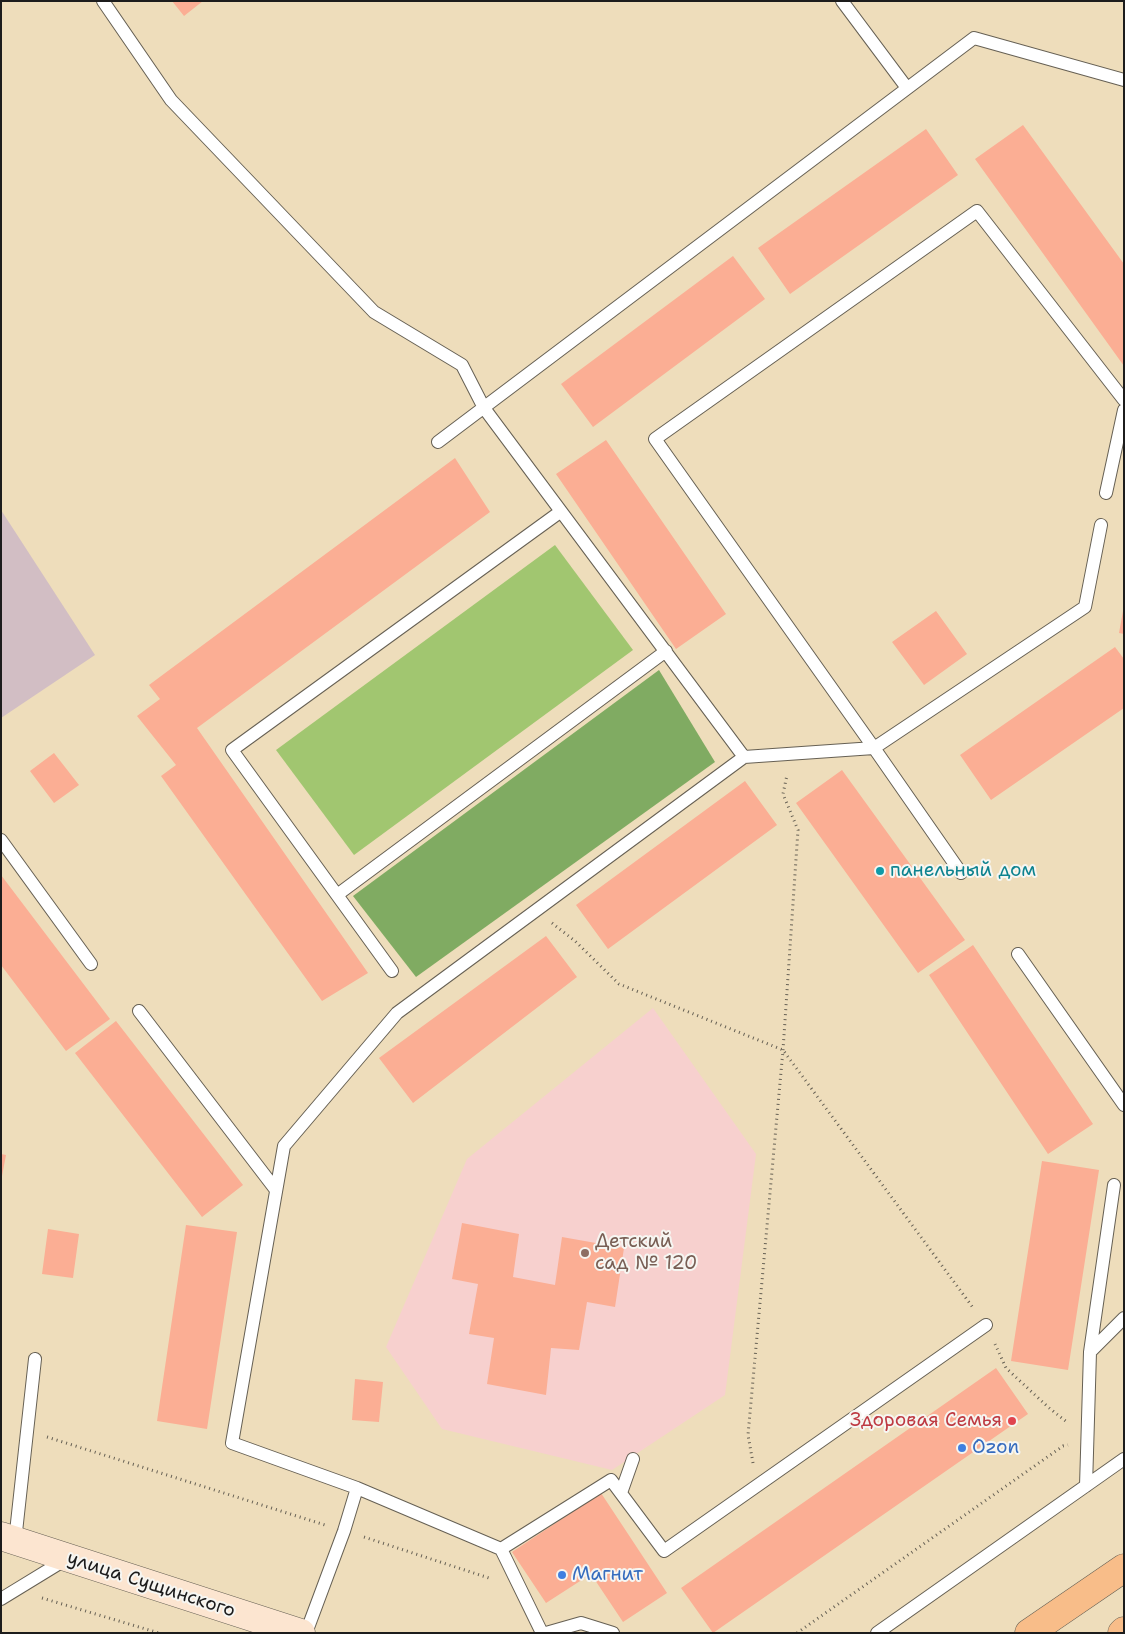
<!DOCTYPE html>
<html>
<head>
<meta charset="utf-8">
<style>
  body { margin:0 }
  #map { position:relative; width:1125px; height:1634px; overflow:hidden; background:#edb; font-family:"Shantell Sans",sans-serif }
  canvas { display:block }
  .frame { position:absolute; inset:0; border:2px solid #1c1c1c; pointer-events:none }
</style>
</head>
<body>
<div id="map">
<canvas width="1125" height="1634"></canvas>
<div class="frame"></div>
</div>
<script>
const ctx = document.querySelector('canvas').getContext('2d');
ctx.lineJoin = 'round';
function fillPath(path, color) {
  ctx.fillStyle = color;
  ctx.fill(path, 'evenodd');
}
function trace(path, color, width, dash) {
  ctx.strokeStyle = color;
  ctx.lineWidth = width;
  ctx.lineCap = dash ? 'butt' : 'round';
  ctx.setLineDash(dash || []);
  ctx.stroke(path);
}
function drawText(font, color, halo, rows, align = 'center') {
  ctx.font = font + ' "Shantell Sans",sans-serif';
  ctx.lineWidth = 4;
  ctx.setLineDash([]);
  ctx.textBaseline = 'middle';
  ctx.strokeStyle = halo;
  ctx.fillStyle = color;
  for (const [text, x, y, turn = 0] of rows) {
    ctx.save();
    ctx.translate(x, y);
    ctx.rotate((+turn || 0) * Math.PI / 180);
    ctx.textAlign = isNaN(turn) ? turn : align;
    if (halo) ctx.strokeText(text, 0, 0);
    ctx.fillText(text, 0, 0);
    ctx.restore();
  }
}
fillPath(new Path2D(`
  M653,1008L756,1154L725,1395L612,1470L442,1429L386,1347L467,1159Z`), '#f7d0ce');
fillPath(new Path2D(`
  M1,510L95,655L1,718Z`), '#d2bec4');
fillPath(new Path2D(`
  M555,545L633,650L354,855L276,750Z`), '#a1c670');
fillPath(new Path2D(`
  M659,670L715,762L416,977L353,896Z`), '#80ab62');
fillPath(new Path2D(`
  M172,1H203L184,16Z
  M1023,125L1124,264V366L975,159Z
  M926,129L958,175L790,294L758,248Z
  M733,256L765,299L593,427L561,384Z
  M606,440L726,614L676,649L556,474Z
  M455,458L490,512L197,728L368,973L322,1001L161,776L176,765L137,716L160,699L149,685Z
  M936,611L967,654L924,685L892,642Z
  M1123,611H1124V634L1119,633Z
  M1115,647L1124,659V708L991,800L960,755Z
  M54,753L79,785L54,803L30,771Z
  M842,770L965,940L918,973L796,803Z
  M745,781L777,825L608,949L576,905Z
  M1,875L110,1019L66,1051L1,965Z
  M546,936L577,977L413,1103L379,1058Z
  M973,945L1093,1124L1048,1154L929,975Z
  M116,1021L243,1185L202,1217L75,1053Z
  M1,1154L6,1155L2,1176H1Z
  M1042,1161L1099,1170L1068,1370L1011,1361Z
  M462,1223L519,1234L513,1277L555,1285L562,1237L624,1248L615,1307L587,1302L579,1350L551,1348L546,1395L487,1384L494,1338L469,1334L478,1284L452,1279Z
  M186,1225L237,1232L207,1429L157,1421Z
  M48,1229L79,1234L73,1278L42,1274Z
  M996,1368L1028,1414L713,1633L681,1588Z
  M355,1379L383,1382L379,1422L352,1420Z
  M601,1493L667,1593L623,1622L591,1574L546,1603L512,1552Z`), '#fbae94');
const lane = new Path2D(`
  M103,1L171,100L374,312L462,365L484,408L744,757L874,748L961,873
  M842,1L907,88
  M438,442L974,38L1124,80
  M1106,493L1124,410
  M560,512L232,750L337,895L666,651
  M1101,525L1085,607L874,748L655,439L977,211L1124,400
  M744,757L397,1013L284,1146L232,1443L357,1488L501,1549L611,1480L664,1551L986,1325
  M1,840L91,964
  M337,895L392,971
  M1018,954L1124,1105
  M139,1011L276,1190
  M1090,1352L1124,1318
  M1086,1486L1090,1352L1114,1185
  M621,1493L633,1459
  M15,1541L35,1359
  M501,1549L542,1633
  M1,1599L68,1558
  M306,1633L344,1531L357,1488
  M546,1633L581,1623L613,1633
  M877,1633L1124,1459`);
const secondary = new Path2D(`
  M1,1536L301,1633`);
const primary = new Path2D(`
  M1029,1633L1124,1568
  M1122,1633L1124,1631`);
trace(lane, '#666054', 14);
trace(secondary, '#666054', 29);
trace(primary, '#666054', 29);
trace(new Path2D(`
  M552,923L575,941L619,984L783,1050L974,1309
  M995,1344L1006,1368L1048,1407L1068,1423
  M47,1437L325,1525
  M753,1463L748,1435L783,1050L798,830L783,794L787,775
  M364,1537L492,1579
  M42,1598L159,1633
  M797,1633L1063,1446L1068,1445`), '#666054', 3, [1, 4]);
trace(lane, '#fff', 12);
trace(secondary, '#fce5d0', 28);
trace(primary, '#f8bd89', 28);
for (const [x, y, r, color] of [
  [880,871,5,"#0f9aa8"],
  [585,1253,5,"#8d6e63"],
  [1012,1421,5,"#e0444e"],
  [962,1448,5,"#3f7fe0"],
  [562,1575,5,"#3f7fe0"]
]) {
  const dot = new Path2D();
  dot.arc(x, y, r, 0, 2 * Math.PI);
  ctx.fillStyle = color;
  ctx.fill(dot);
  trace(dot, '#f6f6f2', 2);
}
drawText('19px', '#0d838f', '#f6f6f2', [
  ["панельный дом",890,871]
], 'left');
drawText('19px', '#785e54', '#f6f6f2', [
  ["Детский",595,1242],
  ["сад № 120",595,1264]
], 'left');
drawText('19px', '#be3a42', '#f6f6f2', [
  ["Здоровая Семья",1002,1421]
], 'right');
drawText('19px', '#366cbe', '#f6f6f2', [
  ["Ozon",972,1448],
  ["Магнит",572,1575]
], 'left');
drawText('19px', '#1c1c1c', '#f6f6f2', [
  ["улица Сущинского",151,1585,18]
]);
</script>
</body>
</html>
